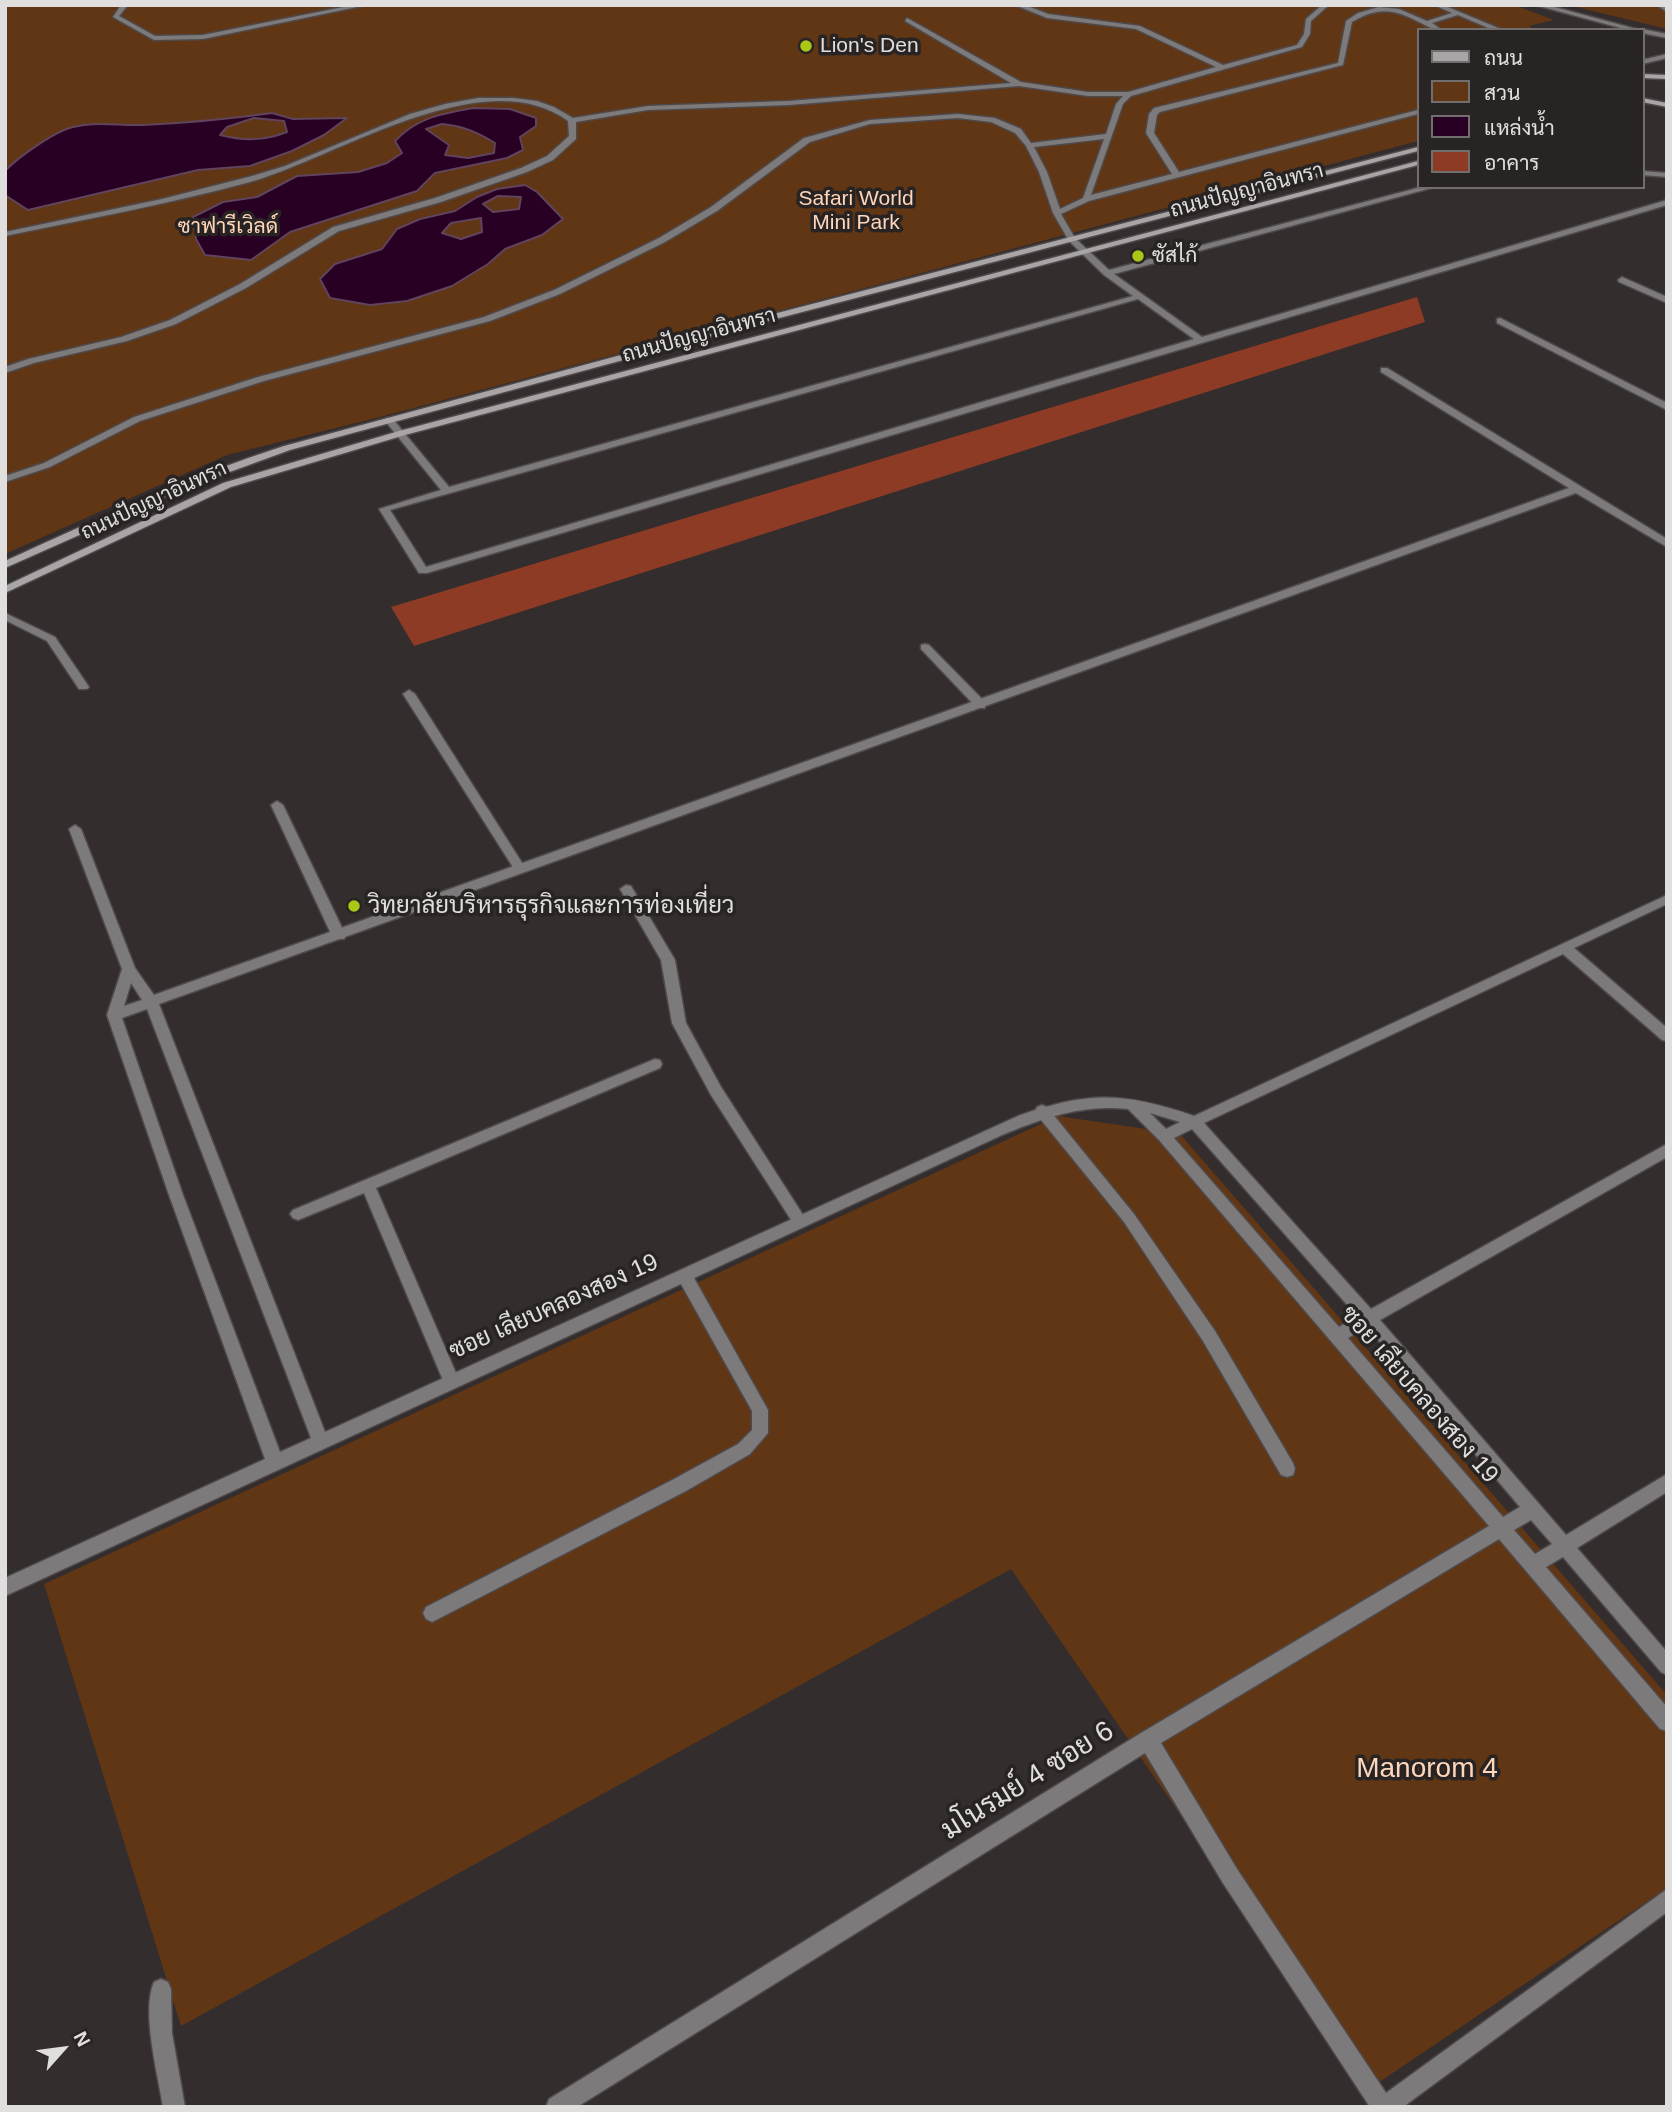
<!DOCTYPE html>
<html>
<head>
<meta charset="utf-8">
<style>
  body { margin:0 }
  #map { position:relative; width:1672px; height:2112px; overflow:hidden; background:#332d2e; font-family:Arial,Sarabun,sans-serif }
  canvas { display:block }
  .frame { position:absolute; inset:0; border:7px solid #e1dede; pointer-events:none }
  .legend { position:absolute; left:1417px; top:28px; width:228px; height:161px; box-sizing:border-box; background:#292424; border:2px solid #736e6e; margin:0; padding:9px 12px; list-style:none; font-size:21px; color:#e1dede }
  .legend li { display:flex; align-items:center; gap:14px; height:35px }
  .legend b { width:35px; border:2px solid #736e6e }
  .north { position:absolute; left:28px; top:2014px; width:70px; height:70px; -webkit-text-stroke:5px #292424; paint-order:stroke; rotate:62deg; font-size:19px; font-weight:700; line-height:28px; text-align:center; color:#e1dede }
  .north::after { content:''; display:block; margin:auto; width:24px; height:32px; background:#e1dede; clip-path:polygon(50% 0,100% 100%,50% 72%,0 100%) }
</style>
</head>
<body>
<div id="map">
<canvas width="1672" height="2112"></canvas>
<div class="frame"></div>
<ul class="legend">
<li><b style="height:9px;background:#a9a5a7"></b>ถนน</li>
<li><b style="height:19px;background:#603615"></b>สวน</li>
<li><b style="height:19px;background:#280024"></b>แหล่งน้ำ</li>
<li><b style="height:19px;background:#8e3b25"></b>อาคาร</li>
</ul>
<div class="north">N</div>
</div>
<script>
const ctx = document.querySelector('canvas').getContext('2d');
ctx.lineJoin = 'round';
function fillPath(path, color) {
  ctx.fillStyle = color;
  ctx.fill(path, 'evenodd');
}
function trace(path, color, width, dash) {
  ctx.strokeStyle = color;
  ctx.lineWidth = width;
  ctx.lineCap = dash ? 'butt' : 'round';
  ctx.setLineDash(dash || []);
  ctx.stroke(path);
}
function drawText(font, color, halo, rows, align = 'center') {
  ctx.font = font + ' Arial,Sarabun,sans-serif';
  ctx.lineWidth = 7;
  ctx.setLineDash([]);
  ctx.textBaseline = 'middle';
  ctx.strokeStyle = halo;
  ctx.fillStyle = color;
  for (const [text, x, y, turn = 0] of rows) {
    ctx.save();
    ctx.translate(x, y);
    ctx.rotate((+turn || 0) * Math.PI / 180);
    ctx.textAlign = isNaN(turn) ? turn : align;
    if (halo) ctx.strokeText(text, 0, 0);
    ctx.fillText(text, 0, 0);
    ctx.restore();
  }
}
fillPath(new Path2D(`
  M5,5H1514L1554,20L1529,26L1535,30H1418V141L376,418L227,455L5,554Z
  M1568,5H1667V29Z
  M1058,1116L1180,1134L1667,1695V1888L1369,2089L1011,1569L181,2026L44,1584Z`), '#603615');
const water = new Path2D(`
  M473,108L510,109L536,118V126L520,137L523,150L507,158L435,173L417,191L290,232L251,260L205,255L196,239L193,217L223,202L257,197L297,176L358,172L387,163L402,153L395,141C418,117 441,114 473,108ZM442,124C463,126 477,132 495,143L494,153L468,158L445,155L449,145L426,129Z
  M272,113L293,119L347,118L324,135L292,151L250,166L198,170L28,210L5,195V171C17,158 55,131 73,127C97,121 119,126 143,125C186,123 229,119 272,113ZM254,118L284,121L287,132C264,141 244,141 220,135L227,127Z
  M525,185L537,192L563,219L542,235L505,249L488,264L452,286L407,301L370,305L330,298L320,279L335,264L382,249L397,229L420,219L455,211L477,197L497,189ZM498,196L521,197L519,209L493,212L483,204ZM481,218L482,232L461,239L442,233L451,223Z`);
fillPath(water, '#280024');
trace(water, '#60435c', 2);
fillPath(new Path2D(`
  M1417,297L1425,322L414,646L391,607Z`), '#8e3b25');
const lane = new Path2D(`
  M121,5H128L119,16L155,36L203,35L353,5H367L203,39L154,40L113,17Z
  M1015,5H1025L1048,14L1140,26L1223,65L1297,45L1304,34L1306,19L1322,5H1329L1311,21L1310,34L1302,47L1131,96L1123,104L1091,195L1172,174L1146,133L1149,114L1154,108L1338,63L1346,21L1358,13L1379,7L1399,9L1427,21L1452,13L1434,5H1443L1503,30H1493L1458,15L1432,23L1442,30C1433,30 1429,27 1421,23C1394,9 1379,6 1352,22L1343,65L1160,112L1157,115L1154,133L1179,172L1418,110V114L1089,201L1061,214L1075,238L1109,270L1421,187H1435L1114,274L1202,337L1667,200V205L427,573H419L379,509L441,490L386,422V418H392L449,487L1133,296L1104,275L1069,241L1053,213L1039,172L1026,146L1015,133L991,122L958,118L870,124L810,142L717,211L665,242L560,294L490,321L264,381L140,421L50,467L5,482V476L44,463L134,417L258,377L484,317L554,290L659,238L711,207L804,138L870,120L958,114L995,118L1021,129L1031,143L1106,134L1116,104L1123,96H1088L1019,86L789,105L648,110L576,122V139L553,160L527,172L441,202L339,231L246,288L176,324L127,341L34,363L5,373V367L28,359L121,337L170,320L240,284L333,227L435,198L521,168L547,156L569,136L568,121C485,59 335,158 250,182C169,204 87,219 5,236V232L162,199L252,176L285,166L410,114L445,104L478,98H513L537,101L554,107L573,118L648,106L789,101L1011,83L905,21L907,18L1021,82L1088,92H1128L1216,67L1136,29L1047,18ZM1104,139L1083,198L1060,209L1047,172L1034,147ZM1138,299L1194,339L426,567L390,510Z
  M1535,5H1547L1640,30L1642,29L1667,34V38L1642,33V30H1628Z
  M1657,5H1665L1667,12Z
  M1667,54V58L1642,64V60Z
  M1642,171L1667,173V177L1642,175Z
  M925,644L929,645L985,702V708H977L921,649V645Z
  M409,690L415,694L524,866L526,869L524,872H516L403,694Z
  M277,801L283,805L346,936L344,939H334L332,936L271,805Z
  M626,885L631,886L675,960L686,1023L721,1087L805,1218L808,1222L805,1226L800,1228L795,1226L711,1095L672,1023L661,960L620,889Z
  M655,1059L660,1060L662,1064L660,1068L376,1188L459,1380L457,1385L451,1387L445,1385L364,1193L298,1220L293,1218L290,1214L293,1210Z
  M1042,1105L1047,1107L1134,1214L1215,1331L1293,1463L1295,1469L1293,1475L1287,1477L1281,1475L1203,1341L1124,1222L1037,1115L1035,1111L1037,1107Z`);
const street = new Path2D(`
  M1622,277L1667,297V303L1619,282L1618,280Z
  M1500,318L1667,403V410L1497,323V319Z
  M1381,368H1387L1667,539V547L1576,493L159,1004L325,1432L1018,1116C1088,1091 1124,1092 1194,1116L1667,895V904L1574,948L1667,1028V1041L1662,1040L1563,954L1204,1123L1371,1309L1667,1144V1157L1380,1320L1566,1535L1667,1474V1492L1577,1548L1667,1652V1675L1661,1672L1563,1557L1546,1567L1667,1707V1731L1660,1729L1499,1539L1161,1743L1237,1869L1386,2093L1667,1889V1912L1403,2107H1370L1223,1883L1145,1753L577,2107H546L549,2099L1141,1733L1489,1526L1159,1140L1128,1109C1083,1104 1043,1118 1002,1135L694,1278L768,1410V1433L750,1454L686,1491L438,1619L432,1622L426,1619L423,1613L426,1607L674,1479L738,1444L752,1430V1411L681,1284L5,1596V1578L265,1459L169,1195L107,1015L122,969L69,829L75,825L81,829L135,968L154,995L1569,488L1381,372ZM131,983L142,1000L124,1006ZM147,1009L311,1438L280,1452L183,1195L122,1018ZM1150,1113L1180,1122L1166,1129ZM1192,1129L1357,1316L1339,1327L1174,1138ZM1367,1327L1520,1507L1503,1517L1348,1338ZM1531,1520L1552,1544L1535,1554L1514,1530Z
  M5,613L55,637L89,687L87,689H79L47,641L5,620Z
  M161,1979L168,1982L171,1989L172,2033L185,2107H163C158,2075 141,2011 154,1982Z`);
const secondary = new Path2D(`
  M1642,74L1667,75V79L1642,78Z
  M1642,98L1667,103V107L1642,102Z
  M1418,147V151L764,322L290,450L183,489L5,568V561C97,519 188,477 284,446L758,318Z
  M1418,161V165L405,435L231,487L5,593V586L223,483L399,431Z`);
trace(lane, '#4f494a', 3);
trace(street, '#4f494a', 3);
trace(secondary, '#4f494a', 3);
fillPath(lane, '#7d7a7b');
fillPath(street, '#7d7a7b');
fillPath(secondary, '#a9a5a7');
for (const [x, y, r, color] of [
  [806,46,7,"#aac718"],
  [1138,256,7,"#aac718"],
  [354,906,7,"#aac718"]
]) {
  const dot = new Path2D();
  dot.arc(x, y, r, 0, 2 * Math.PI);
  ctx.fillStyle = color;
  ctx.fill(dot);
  trace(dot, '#292424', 2.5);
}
drawText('21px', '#e1dede', '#292424', [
  ["Lion's Den",820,46],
  ["ซัสไก้",1152,256]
], 'left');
drawText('21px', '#e1dede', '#292424', [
  ["ถนนปัญญาอินทรา",1247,191,-15],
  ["ถนนปัญญาอินทรา",699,336,-15],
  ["ถนนปัญญาอินทรา",154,501,-25]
]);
drawText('21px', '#ffd6ba', '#292424', [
  ["Safari World",856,199],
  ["Mini Park",856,223],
  ["ซาฟารีเวิลด์",228,227]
]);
drawText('24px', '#e1dede', '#292424', [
  ["วิทยาลัยบริหารธุรกิจและการท่องเที่ยว",368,906]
], 'left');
drawText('24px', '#e1dede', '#292424', [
  ["ซอย เลียบคลองสอง 19",554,1307,-24],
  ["ซอย เลียบคลองสอง 19",1419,1395,49]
]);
drawText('28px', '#ffd6ba', '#292424', [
  ["Manorom 4",1427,1769]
]);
drawText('28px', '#e1dede', '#292424', [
  ["มโนรมย์ 4 ซอย 6",1028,1781,-32]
]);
</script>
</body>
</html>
